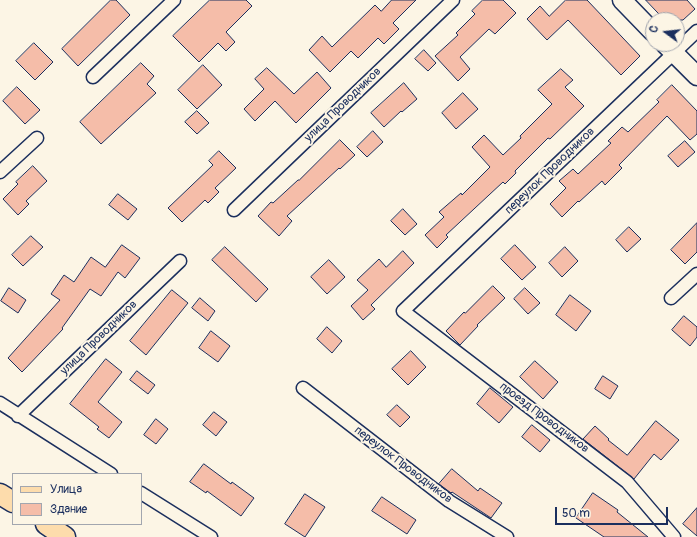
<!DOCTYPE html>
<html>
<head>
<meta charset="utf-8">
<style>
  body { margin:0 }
  #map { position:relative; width:697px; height:537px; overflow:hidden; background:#fcf5e5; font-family:Pangolin,sans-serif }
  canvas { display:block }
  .legend { position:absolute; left:12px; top:473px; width:130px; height:52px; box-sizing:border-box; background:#fcf5e5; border:1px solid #a2a6af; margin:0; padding:5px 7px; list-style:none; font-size:12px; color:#1b2f5e }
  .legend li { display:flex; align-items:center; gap:8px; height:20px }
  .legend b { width:20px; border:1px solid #a2a6af }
  .north { position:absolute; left:645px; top:12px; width:40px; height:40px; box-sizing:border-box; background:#fcf5e5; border:1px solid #a2a6af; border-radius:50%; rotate:285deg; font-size:11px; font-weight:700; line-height:16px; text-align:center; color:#1b2f5e }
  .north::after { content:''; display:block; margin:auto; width:14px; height:18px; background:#1b2f5e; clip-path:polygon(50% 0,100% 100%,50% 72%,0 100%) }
  .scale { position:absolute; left:555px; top:507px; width:113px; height:18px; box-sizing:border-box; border:2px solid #1b2f5e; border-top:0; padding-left:5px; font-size:12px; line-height:14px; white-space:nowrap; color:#1b2f5e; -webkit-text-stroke:3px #fcf5e5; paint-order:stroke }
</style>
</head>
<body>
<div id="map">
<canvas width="697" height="537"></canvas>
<ul class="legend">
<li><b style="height:5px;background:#fddcac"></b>Улица</li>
<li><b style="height:11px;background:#f5bda9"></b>Здание</li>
</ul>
<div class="north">С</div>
<div class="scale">50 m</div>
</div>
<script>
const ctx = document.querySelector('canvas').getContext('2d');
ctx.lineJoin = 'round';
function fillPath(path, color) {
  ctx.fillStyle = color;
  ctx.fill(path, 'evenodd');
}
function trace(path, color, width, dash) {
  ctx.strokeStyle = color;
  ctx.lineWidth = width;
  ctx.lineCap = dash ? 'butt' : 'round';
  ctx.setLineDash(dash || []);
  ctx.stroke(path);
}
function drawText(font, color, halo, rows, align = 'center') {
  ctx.font = font + ' Pangolin,sans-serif';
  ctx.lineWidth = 4;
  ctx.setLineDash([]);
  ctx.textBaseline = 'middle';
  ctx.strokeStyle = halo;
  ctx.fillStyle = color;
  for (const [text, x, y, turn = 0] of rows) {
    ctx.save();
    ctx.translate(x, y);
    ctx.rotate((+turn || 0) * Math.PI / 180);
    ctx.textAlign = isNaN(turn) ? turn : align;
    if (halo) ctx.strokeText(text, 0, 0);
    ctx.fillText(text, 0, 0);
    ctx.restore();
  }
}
const building = new Path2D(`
  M111,0H116L130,15L78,66L62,49Z
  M210,0H246L252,6L226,32L235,42L226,51L218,43L199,62L173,36Z
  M392,0H416L393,23L399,29L384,44L378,38L358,58L351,51L330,72L309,50L322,36L332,47L375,5L381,11Z
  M483,0H503L516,13L495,34L489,29L460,57L470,69L458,81L435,56L458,35L456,33L475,14L472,11Z
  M566,0H587L640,56L621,75L568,20L547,40L527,19L540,6L549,16Z
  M646,0H687L695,9L683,20H665Z
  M34,43L53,62L35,80L16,61Z
  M424,50L436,63L428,71L415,59Z
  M141,63L154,76L147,84L156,93L101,144L80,122Z
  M203,65L222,85L197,109L178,90Z
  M267,68L294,94L317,72L331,88L296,123L275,101L255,121L244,109L264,89L255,79Z
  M561,69L573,80L565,87L584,106L550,139L548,138L515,171L516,173L505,184L503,182L446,235L448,237L437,248L425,235L444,217L439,212L461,193L462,195L490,167L472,147L484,135L503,155L521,138L520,136L552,104L538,90Z
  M404,83L417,99L402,112L401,111L384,127L371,113Z
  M672,85L697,111V134L690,140L667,116L619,165L622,168L605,185L602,181L579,202L578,201L562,217L550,204L566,188L559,181L573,169L578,174L611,143L608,141L622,127L628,132L659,102L657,100Z
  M17,87L40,110L25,124L3,101Z
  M463,93L478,109L456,129L442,113Z
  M197,111L209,123L197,134L185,122Z
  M373,131L383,142L367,157L357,147Z
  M340,140L355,155L340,169L339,168L287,216L292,221L279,236L258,216L271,202L273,203L298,180H299Z
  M685,141L695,152L678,167L668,156Z
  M219,151L236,168L215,188L219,192L208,203L205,200L182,222L168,208L213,165L209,161Z
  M33,166L47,181L26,201L29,204L18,215L3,199L18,184L16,182Z
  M118,194L137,209L128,220L109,205Z
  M403,209L417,224L405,235L391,221Z
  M697,223V252L685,264L671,250Z
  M629,227L641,239L627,252L616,240Z
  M31,236L43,247L23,266L12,255Z
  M122,245L140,258L125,278L118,272L101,296L90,289L62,328L63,329L22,372L8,358L60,300L51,294L64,275L74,282L91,257L105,267Z
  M515,245L536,267L522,280L501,259Z
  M225,247L268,289L256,302L212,260Z
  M565,247L578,261L562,277L549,263Z
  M403,251L414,263L371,305L375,309L363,320L351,306L368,290L357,280L379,259L386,267Z
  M329,260L345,277L327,294L311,277Z
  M493,286L505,298L477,325L478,326L460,345L446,331L464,312L465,313Z
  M9,288L26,300L18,313L1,301Z
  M525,288L540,303L528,314L514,299Z
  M172,290L188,303L146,355L130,341Z
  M570,295L591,311L576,331L556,315Z
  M200,298L215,311L208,321L192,308Z
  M684,316L697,327V337L690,346L672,330Z
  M327,327L342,341L332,353L317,339Z
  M211,331L230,346L218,362L199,348Z
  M411,351L426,367L408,385L392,369Z
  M106,359L122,372L98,402L122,422L109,438L97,429L99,427L70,404Z
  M535,361L558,382L543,399L520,377Z
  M137,371L155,385L148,394L130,380Z
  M603,376L618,386L610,399L595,389Z
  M490,388L513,407L499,423L477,404Z
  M397,405L410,417L400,427L387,415Z
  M214,412L227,422L216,436L203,425Z
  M156,419L168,429L156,444L144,435Z
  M656,421L679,440L661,460L654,454L634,479L583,439L595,426L609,439L608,440L627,455Z
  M532,425L550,440L540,452L522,437Z
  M204,464L231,484L232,482L254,498L241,516L207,491L206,493L190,482Z
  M452,469L478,491L480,488L502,503L491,518L452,492L451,493L439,484Z
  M593,493L618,510L617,512L648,537H604L576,518Z
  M305,494L325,507L305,537L285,524Z
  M382,497L416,520L407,534L372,511Z
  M697,508V536L683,524Z`);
fillPath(building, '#f5bda9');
trace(building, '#1b2f5e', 1);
const minor = new Path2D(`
  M93,77L174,0
  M0,172L37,138
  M234,210L453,0
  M671,298L697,274
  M303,388L449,501L507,537
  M0,403L111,474
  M18,416L180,261
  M141,493L211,537
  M674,537L627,482L403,311L697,31`);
const secondary = new Path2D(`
  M622,0L653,32
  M665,44L697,76`);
const primary = new Path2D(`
  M0,494L13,502
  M46,524L65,537`);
trace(minor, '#1b2f5e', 15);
trace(secondary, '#1b2f5e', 21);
trace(primary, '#1b2f5e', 23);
trace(minor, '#fcf5e5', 12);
trace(secondary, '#fcf5e5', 18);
trace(primary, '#fddcac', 20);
drawText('12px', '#1b2f5e', '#fcf5e5', [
  ["улица Проводников",343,105,-44],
  ["переулок Проводников",550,171,-44],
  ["улица Проводников",99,338,-44],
  ["проезд Проводников",544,418,37],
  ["переулок Проводников",403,465,37]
]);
</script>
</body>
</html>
